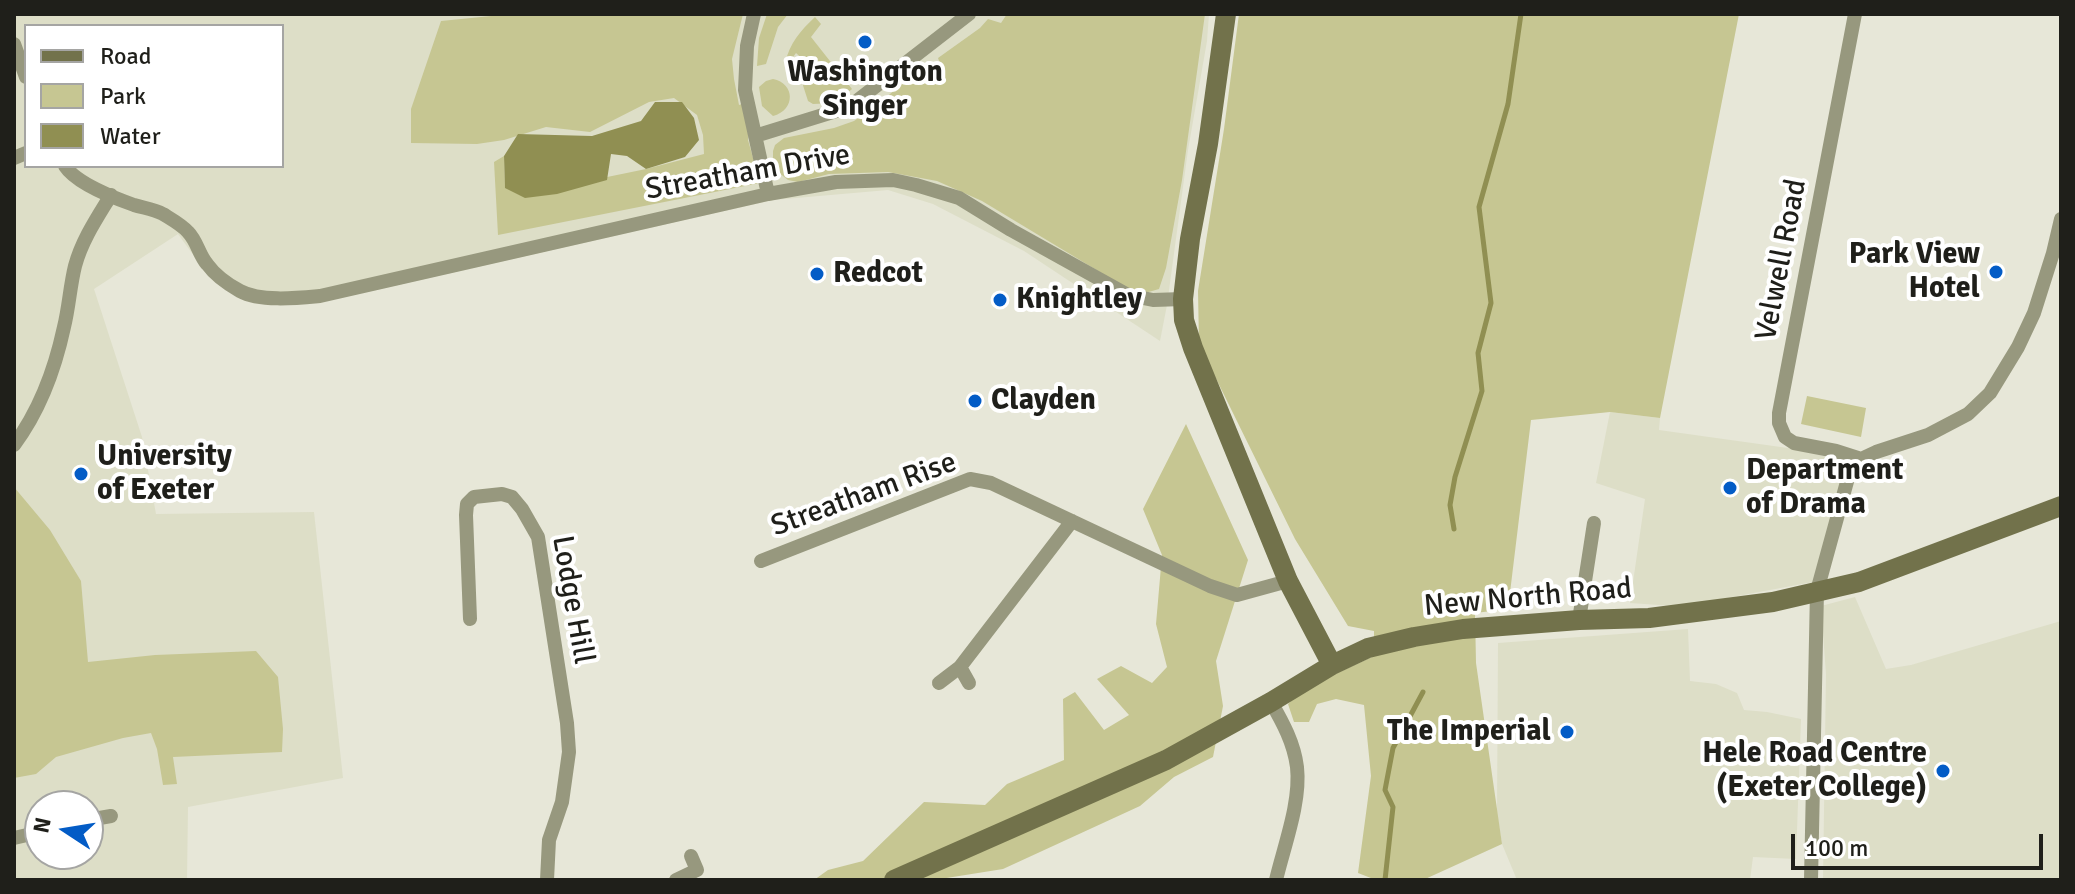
<!DOCTYPE html>
<html>
<head>
<meta charset="utf-8">
<style>
  body { margin:0 }
  #map { position:relative; width:2075px; height:894px; overflow:hidden; background:#e7e7d8; font-family:Signika,sans-serif }
  canvas { display:block }
  .frame { position:absolute; inset:0; border:16px solid #1f1f1a; pointer-events:none }
  .legend { position:absolute; left:24px; top:24px; width:260px; height:144px; box-sizing:border-box; background:#fff; border:2px solid #a5a5a3; margin:0; padding:10px 14px; list-style:none; font-size:24px; color:#1f1f1a }
  .legend li { display:flex; align-items:center; gap:16px; height:40px }
  .legend b { width:40px; border:2px solid #a5a5a3 }
  .north { position:absolute; left:24px; top:790px; width:80px; height:80px; box-sizing:border-box; background:#fff; border:2px solid #a5a5a3; border-radius:50%; rotate:282deg; font-size:22px; font-weight:700; line-height:32px; text-align:center; color:#1f1f1a }
  .north::after { content:''; display:block; margin:auto; width:28px; height:36px; background:#035cc6; clip-path:polygon(50% 0,100% 100%,50% 72%,0 100%) }
  .scale { position:absolute; left:1791px; top:834px; width:252px; height:36px; box-sizing:border-box; border:4px solid #1f1f1a; border-top:0; padding-left:10px; font-size:24px; line-height:28px; white-space:nowrap; color:#1f1f1a; -webkit-text-stroke:6px #fff; paint-order:stroke }
</style>
</head>
<body>
<div id="map">
<canvas width="2075" height="894"></canvas>
<div class="frame"></div>
<ul class="legend">
<li><b style="height:10px;background:#72724b"></b>Road</li>
<li><b style="height:22px;background:#c6c692"></b>Park</li>
<li><b style="height:22px;background:#908f52"></b>Water</li>
</ul>
<div class="north">N</div>
<div class="scale">100 m</div>
</div>
<script>
const ctx = document.querySelector('canvas').getContext('2d');
ctx.lineJoin = 'round';
function fillPath(path, color) {
  ctx.fillStyle = color;
  ctx.fill(path, 'evenodd');
}
function trace(path, color, width, dash) {
  ctx.strokeStyle = color;
  ctx.lineWidth = width;
  ctx.lineCap = dash ? 'butt' : 'round';
  ctx.setLineDash(dash || []);
  ctx.stroke(path);
}
function drawText(font, color, halo, rows, align = 'center') {
  ctx.font = font + ' Signika,sans-serif';
  ctx.lineWidth = 8;
  ctx.setLineDash([]);
  ctx.textBaseline = 'middle';
  ctx.strokeStyle = halo;
  ctx.fillStyle = color;
  for (const [text, x, y, turn = 0] of rows) {
    ctx.save();
    ctx.translate(x, y);
    ctx.rotate((+turn || 0) * Math.PI / 180);
    ctx.textAlign = isNaN(turn) ? turn : align;
    if (halo) ctx.strokeText(text, 0, 0);
    ctx.fillText(text, 0, 0);
    ctx.restore();
  }
}
fillPath(new Path2D(`
  M14,14H1209L1207,41L1188,150L1167,305L1160,341L1024,251L933,204L888,190L773,200L372,291L312,301L279,303L202,267L178,234L94,289L142,437L156,514L314,512L343,778L188,807L187,880H14ZM26,26H282V166H26ZM40,806H88V854H40Z
  M1610,412L1660,418L1659,430L1795,449L1848,462L1813,582L1716,600L1673,606L1630,603L1645,499L1596,483Z
  M1855,597L1886,669L1911,665L2061,621V880H1823L1826,674L1821,606Z
  M1688,629L1690,681L1716,684L1737,693L1744,710L1767,712L1801,719L1796,859L1753,857L1750,880H1517L1502,844L1497,813L1498,643Z`), '#dddec7');
fillPath(new Path2D(`
  M492,14H743L732,59L734,79L739,105L748,102V140L760,183L498,235L494,162L504,156L505,187L520,195L646,169L704,154L703,135L697,115L674,98L649,102L590,132L546,127L504,140L477,144L411,143V109L441,21L491,16Z
  M767,14H788L778,27L766,64L757,66L759,38Z
  M1007,14H1205L1182,180L1166,268L1159,289L1138,295L982,201L937,181L888,172L829,174L798,182L788,180L778,172L773,162V151L775,145L784,138L834,128L854,121L878,104L919,70L933,76L942,69L938,58L980,28L988,19L1001,23Z
  M1239,14H1739L1660,418L1610,412L1531,420L1508,609L1475,613L1476,663L1502,844L1423,880H1376L1358,873L1371,776L1364,705L1336,699L1317,704L1309,722H1294L1288,704L1305,688L1374,656V631L1348,626L1295,539L1199,344L1198,291L1224,129Z
  M815,17L821,24L811,37L852,89L835,103L813,104L808,101L800,76L808,64L796,53L787,65L785,63C790,43 800,31 815,17Z
  M773,79C795,83 796,110 773,116L762,106L759,87L766,81Z
  M1807,396L1866,408L1861,437L1801,424Z
  M1186,424L1248,560L1216,661L1223,706L1213,757L1174,777L1140,806L1003,869L934,880H814L828,870L863,861L924,802L985,805L1007,784L1064,760L1063,699L1075,692L1104,730L1129,715L1097,679L1121,666L1152,683L1167,667L1156,624L1162,555L1143,509Z
  M14,487L50,530L81,581L88,662L155,655L256,651L278,677L283,729L282,752L173,757L177,784L163,785L157,749L151,733L123,738L56,757L36,774L14,778Z`), '#c6c692');
fillPath(new Path2D(`
  M655,102H682L694,118L699,140L685,157L646,169L627,156L611,154L607,180L557,194L525,198L505,188L504,156L518,134L592,136L641,121Z`), '#908f52');
trace(new Path2D(`
  M1454,529L1450,505L1455,477L1482,391L1478,353L1491,303L1479,207L1508,104L1521,14
  M1385,880L1393,807L1385,790L1393,748L1423,692`), '#908f52', 5);
trace(new Path2D(`
  M754,14L747,46L745,90L768,194
  M1855,14L1779,413V423L1785,437L1794,443L1836,451L1861,459
  M14,44L26,77
  M755,136L849,107L969,14
  M14,158L26,153
  M65,166C76,183 114,198 134,205C144,208 154,209 163,214C171,219 182,225 188,232C197,241 199,255 207,264C215,275 229,285 240,291C260,302 298,298 320,296L768,194L836,182L893,180L916,185L959,198L1011,230L1128,295L1153,300L1183,299
  M14,445C40,410 55,369 64,327C69,307 70,286 75,266C82,240 97,218 111,195
  M761,561L970,479L991,483L1210,586L1237,595L1288,581
  M470,619L466,515L467,504L474,497L502,494L512,497L522,509L538,537L567,723L569,752L562,802L549,840L547,880
  M1579,620L1594,523
  M960,667L969,683
  M939,683L960,667L1072,521
  M1271,702C1283,723 1294,743 1297,767C1301,802 1284,846 1276,880
  M88,820L111,816
  M14,838L40,832
  M676,880L697,870L691,856
  M1811,880L1817,591L1848,478L1861,459L1876,452L1928,435L1968,414L1990,393L2018,347L2034,313L2053,253L2061,219`), '#97987e', 14);
trace(new Path2D(`
  M1226,14L1208,144L1190,239L1183,299L1184,320L1193,348L1288,581L1332,665
  M894,880L1166,760L1271,702L1332,665L1368,648L1414,637L1463,629L1579,620L1649,618L1773,602L1859,582L2061,506`), '#72724b', 20);
for (const [x, y, r, color] of [
  [865,42,8,"#035cc6"],
  [1996,272,8,"#035cc6"],
  [817,274,8,"#035cc6"],
  [1000,300,8,"#035cc6"],
  [975,401,8,"#035cc6"],
  [81,474,8,"#035cc6"],
  [1730,488,8,"#035cc6"],
  [1567,732,8,"#035cc6"],
  [1943,771,8,"#035cc6"]
]) {
  const dot = new Path2D();
  dot.arc(x, y, r, 0, 2 * Math.PI);
  ctx.fillStyle = color;
  ctx.fill(dot);
  trace(dot, '#fff', 3);
}
drawText('bold 30px', '#1f1f1a', '#fff', [
  ["Washington",865,73,"center"],
  ["Singer",865,107,"center"],
  ["Park View",1980,255,"right"],
  ["Hotel",1980,289,"right"],
  ["Redcot",833,274],
  ["Knightley",1016,300],
  ["Clayden",991,401],
  ["University",97,457],
  ["of Exeter",97,491],
  ["Department",1746,471],
  ["of Drama",1746,505],
  ["The Imperial",1551,732,"right"],
  ["Hele Road Centre",1927,754,"right"],
  ["(Exeter College)",1927,788,"right"]
], 'left');
drawText('30px', '#1f1f1a', '#fff', [
  ["Streatham Drive",748,173,-10],
  ["Velwell Road",1782,260,-79],
  ["Streatham Rise",864,495,-20],
  ["New North Road",1528,598,-5],
  ["Lodge Hill",572,600,80]
]);
</script>
</body>
</html>
